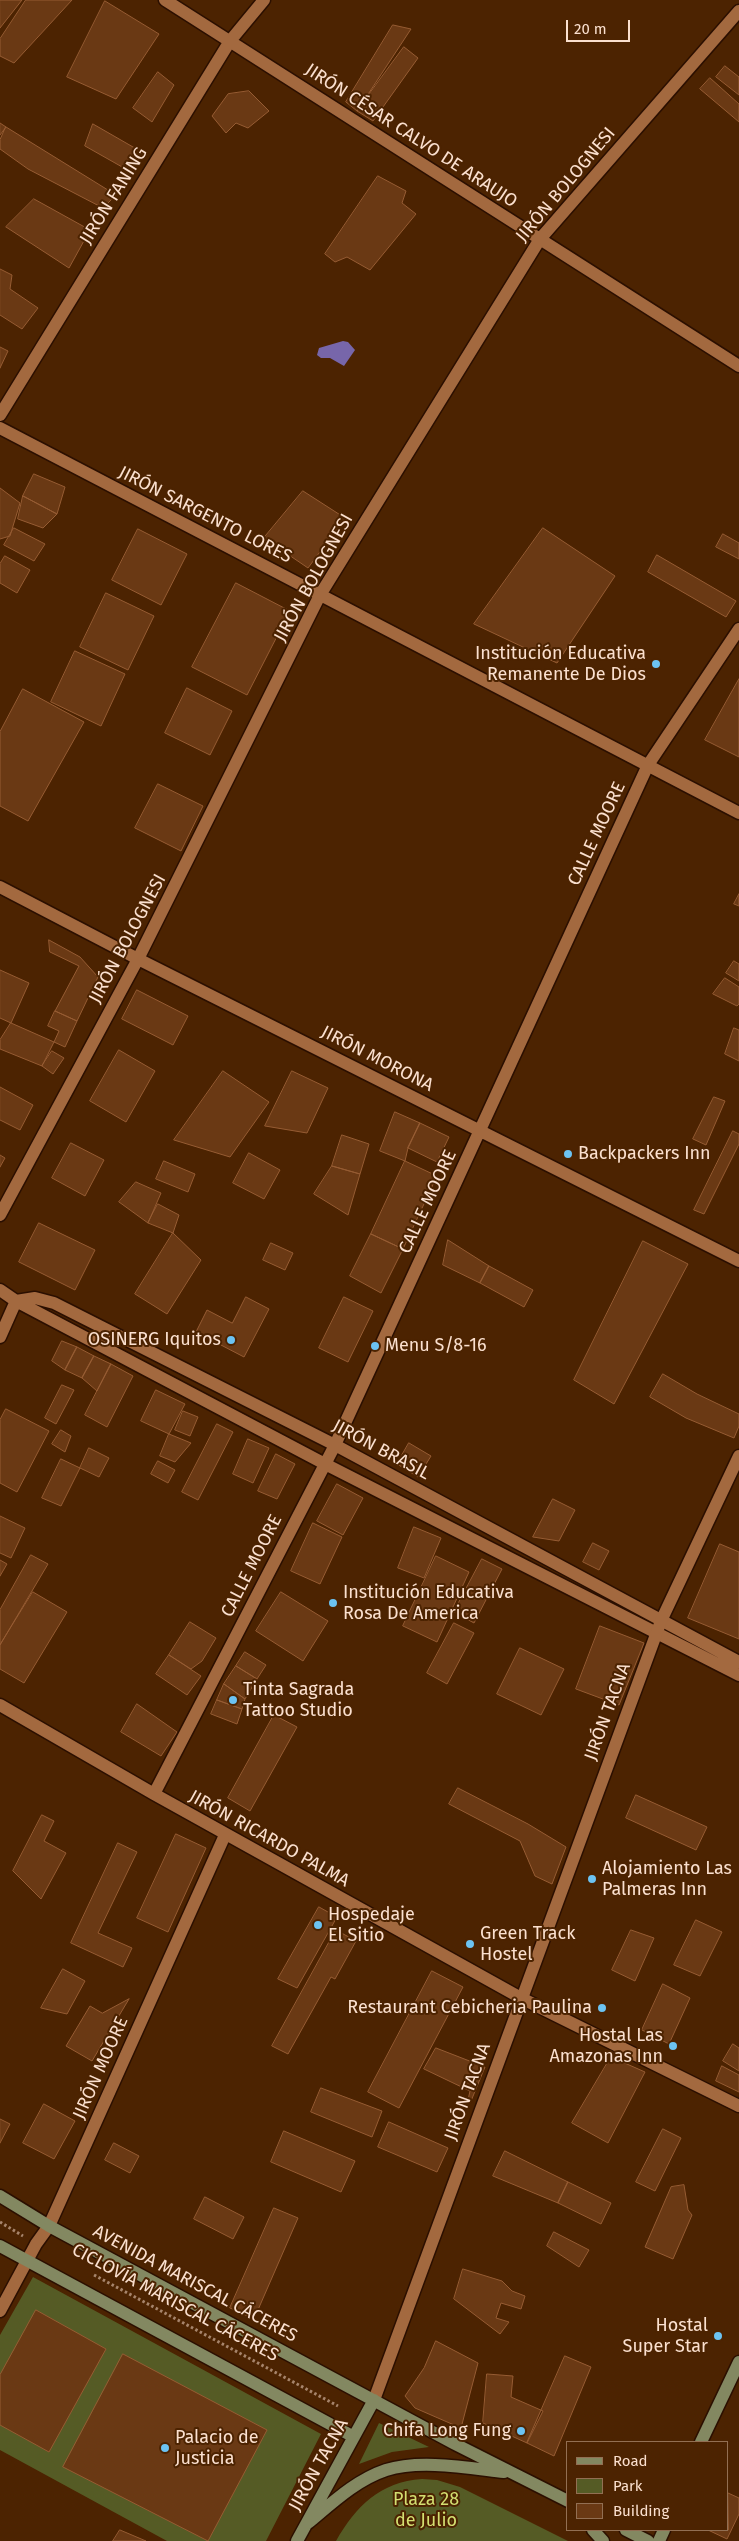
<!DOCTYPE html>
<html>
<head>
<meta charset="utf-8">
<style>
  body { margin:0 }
  #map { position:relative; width:739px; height:2541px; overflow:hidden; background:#4c2301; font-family:"Fira Sans",sans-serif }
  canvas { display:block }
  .legend { position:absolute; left:566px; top:2441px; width:162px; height:90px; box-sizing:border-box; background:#4c2301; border:1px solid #926f53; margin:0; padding:6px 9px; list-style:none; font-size:15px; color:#fbe0cf }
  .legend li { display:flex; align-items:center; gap:10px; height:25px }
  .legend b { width:25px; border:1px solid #926f53 }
  .scale { position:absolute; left:566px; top:20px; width:64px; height:22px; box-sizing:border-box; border:2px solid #fbe0cf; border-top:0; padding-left:6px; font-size:15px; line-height:18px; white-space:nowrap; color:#fbe0cf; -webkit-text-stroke:4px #4c2301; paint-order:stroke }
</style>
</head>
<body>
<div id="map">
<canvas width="739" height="2541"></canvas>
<ul class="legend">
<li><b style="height:6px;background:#838861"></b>Road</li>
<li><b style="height:14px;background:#555b25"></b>Park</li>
<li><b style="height:14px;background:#6a3914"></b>Building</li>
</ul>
<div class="scale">20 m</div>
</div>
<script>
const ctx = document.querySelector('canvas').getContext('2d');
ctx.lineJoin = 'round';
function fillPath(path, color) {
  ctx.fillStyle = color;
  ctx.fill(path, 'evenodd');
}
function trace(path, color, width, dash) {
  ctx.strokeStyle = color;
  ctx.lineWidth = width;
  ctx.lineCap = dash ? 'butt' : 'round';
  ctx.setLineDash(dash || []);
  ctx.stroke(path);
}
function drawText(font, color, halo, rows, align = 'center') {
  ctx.font = font + ' "Fira Sans",sans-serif';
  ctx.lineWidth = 4;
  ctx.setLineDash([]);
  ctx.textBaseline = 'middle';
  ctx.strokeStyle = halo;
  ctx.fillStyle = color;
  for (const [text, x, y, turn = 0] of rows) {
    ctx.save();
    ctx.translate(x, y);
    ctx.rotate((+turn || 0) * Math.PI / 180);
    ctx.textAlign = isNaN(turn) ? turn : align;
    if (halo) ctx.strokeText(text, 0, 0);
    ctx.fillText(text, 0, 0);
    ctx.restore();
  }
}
fillPath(new Path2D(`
  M33,2277L321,2434L266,2541H167L0,2450V2335Z
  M379,2423L429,2447L392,2452L359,2464Z
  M422,2479L437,2480L460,2487L568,2541H336C356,2506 380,2482 422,2479Z`), '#555b25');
fillPath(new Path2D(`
  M343,341L348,342L355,350L344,366L330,358H321L317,355L319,348Z`), '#76a');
const building = new Path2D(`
  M0,0H22L0,28Z
  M26,0H72L14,63L0,56V39Z
  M105,1L159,34L116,99L67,77Z
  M393,25L411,29L357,111L346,102Z
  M404,47L418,58L373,121L357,111Z
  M725,66L739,77V95L716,77Z
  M158,72L174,85L152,122L133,108Z
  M710,78L739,104V122L700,89Z
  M249,91L269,111L248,128L236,123L226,133L212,116L228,94Z
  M0,123L6,127L0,135Z
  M93,124L140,151L131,172L85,146Z
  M6,127L116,195L103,208L28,169L0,149V140Z
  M378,176L406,191L402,203L416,214L370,270L347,257L335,262L325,254Z
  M34,199L90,230L69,268L6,227Z
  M0,269L12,275L10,289L38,308L22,329L0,315Z
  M0,347L8,351L0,368Z
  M34,474L65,487L57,514L23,496Z
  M0,488L20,503L10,536L0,539Z
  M303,491L345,518L308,568L264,538Z
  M23,496L57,514L43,528L18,519Z
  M14,528L45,544L34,561L4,545Z
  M543,528L615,576L557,663L474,624Z
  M138,529L187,554L161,605L112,580Z
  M723,534L739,543V559L716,547Z
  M657,555L736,601L726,617L648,572Z
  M5,556L30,570L17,593L0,583V564Z
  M236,583L290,611L247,695L192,667Z
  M106,593L154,616L128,670L80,647Z
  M75,651L125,674L101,726L51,702Z
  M739,679V757L705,740Z
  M187,688L232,711L210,755L165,733Z
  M23,689L84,722L28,821L0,806V732Z
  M158,784L203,806L181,851L135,828Z
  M739,894V906L734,904Z
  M49,940L80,957L98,977L77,1021L55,1011L79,966L50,952Z
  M734,961L739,964V981L726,973Z
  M0,970L29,983L11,1023L0,1018Z
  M725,978L739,987V1004L737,1006L713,994Z
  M137,990L188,1016L173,1045L122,1019Z
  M55,1011L77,1021L65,1047L54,1042L59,1031L48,1026Z
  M11,1023L54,1042L42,1066L0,1049V1040Z
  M734,1028L739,1030V1061L725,1054Z
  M119,1050L155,1071L126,1122L90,1101Z
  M52,1051L64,1058L53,1074L42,1066Z
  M223,1071L269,1102L230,1157L174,1140Z
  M292,1071L328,1088L307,1133L265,1126Z
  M0,1087L33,1105L20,1130L0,1120Z
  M714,1097L725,1101L706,1145L693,1139Z
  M395,1112L420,1123L408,1148L405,1161L380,1151Z
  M420,1123L449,1137L437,1162L408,1148Z
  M733,1131L739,1134V1144L704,1214L694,1210Z
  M342,1135L369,1144L360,1174L332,1166Z
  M71,1143L104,1160L85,1196L52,1178Z
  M249,1153L280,1170L264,1199L233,1183Z
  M0,1155L5,1158L0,1167Z
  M164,1161L195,1174L188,1192L156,1179Z
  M405,1161L437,1176L403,1249L371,1234Z
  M332,1166L360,1174L348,1215L314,1194Z
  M136,1182L161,1193L148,1223L119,1202Z
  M158,1204L179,1215L173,1233L148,1223Z
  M39,1223L95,1250L75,1290L19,1262Z
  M173,1233L201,1260L167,1314L135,1294Z
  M371,1234L403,1249L381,1293L350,1276Z
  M448,1240L489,1266L480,1283L443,1265Z
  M643,1241L688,1264L614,1404L574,1380Z
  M271,1243L293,1253L285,1270L263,1260Z
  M489,1266L533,1290L524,1307L480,1283Z
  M246,1297L269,1309L244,1357L196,1332L207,1310L232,1323Z
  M344,1297L373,1311L348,1362L319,1348Z
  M62,1341L77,1347L65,1370L52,1361Z
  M77,1347L94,1356L82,1378L65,1370Z
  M94,1356L111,1364L97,1391L82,1378Z
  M111,1364L133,1376L107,1427L85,1415Z
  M663,1374L697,1394L739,1414V1426L734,1438L686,1418L650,1397Z
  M62,1385L74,1390L56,1424L45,1418Z
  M156,1390L185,1404L169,1434L141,1421Z
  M6,1409L49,1431L17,1492L0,1483V1420Z
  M183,1411L198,1417L190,1436L175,1430Z
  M217,1424L233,1432L198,1500L182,1492Z
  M61,1430L71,1436L65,1452L52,1444Z
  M169,1434L191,1443L175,1462L160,1456Z
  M248,1439L269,1448L253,1483L233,1474Z
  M409,1443L431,1456L418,1477L397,1464Z
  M89,1448L109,1458L99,1477L80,1468Z
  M276,1454L295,1464L277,1499L258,1491Z
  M61,1459L80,1468L61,1506L42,1498Z
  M158,1461L175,1470L168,1483L151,1474Z
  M337,1484L363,1498L343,1535L317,1521Z
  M553,1499L575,1510L559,1541L533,1537Z
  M0,1516L25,1528L11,1558L0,1553Z
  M313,1523L342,1537L320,1584L291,1571Z
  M414,1527L441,1538L424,1578L398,1568Z
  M593,1543L609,1551L599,1570L583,1562Z
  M720,1544L739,1552V1639L688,1618Z
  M31,1555L48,1564L0,1645V1610Z
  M436,1556L469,1572L437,1642L403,1626Z
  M482,1559L502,1569L474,1623L454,1612Z
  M0,1560L7,1564L0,1576Z
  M33,1592L67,1612L24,1683L0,1669V1645Z
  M281,1592L328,1621L303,1661L256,1631Z
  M190,1622L216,1638L202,1661L191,1669L169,1655Z
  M454,1623L474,1633L447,1684L427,1673Z
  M600,1626L644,1643L619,1705L576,1689Z
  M520,1648L564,1669L541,1715L497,1694Z
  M245,1652L266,1665L257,1679L236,1666Z
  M169,1655L201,1676L187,1695L156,1674Z
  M236,1666L257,1679L245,1699L224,1684Z
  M224,1684L245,1699L242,1709L217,1700Z
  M217,1700L242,1709L237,1724L211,1714Z
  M137,1704L177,1732L161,1756L121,1732Z
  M274,1715L297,1727L250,1811L228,1798Z
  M458,1788L528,1824L566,1847L552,1884L535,1876L520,1841L449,1804Z
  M636,1795L707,1827L696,1850L626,1818Z
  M42,1815L54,1821L44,1841L66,1853L41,1899L13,1871Z
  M176,1834L206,1848L168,1932L137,1918Z
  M118,1843L137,1852L98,1933L132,1948L123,1967L71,1943Z
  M319,1907L337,1917L297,1988L278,1979Z
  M696,1920L722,1932L700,1976L674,1965Z
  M336,1930L356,1941L335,1979L331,1977L288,2054L272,2046Z
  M631,1930L654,1938L635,1981L612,1970Z
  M63,1969L85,1981L67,2014L41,2008Z
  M432,1971L463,1987L399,2108L368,2092Z
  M663,1984L690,1998L669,2044L642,2030Z
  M129,1999L92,2061L66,2046L90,2006L102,2013Z
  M733,2044L739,2048V2071L723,2061Z
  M436,2048L485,2067L471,2101L468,2100L470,2091L424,2069Z
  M611,2057L645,2072L608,2143L572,2123Z
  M722,2066L739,2075V2092L716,2081Z
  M321,2088L382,2111L372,2137L311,2112Z
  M44,2104L75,2121L54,2159L23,2143Z
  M0,2119L10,2124L0,2143Z
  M389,2122L448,2148L437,2172L378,2147Z
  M663,2129L681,2138L655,2191L636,2182Z
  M284,2131L355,2161L341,2192L271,2162Z
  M114,2143L139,2156L130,2173L105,2160Z
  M505,2151L568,2182L558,2203L493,2176Z
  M568,2182L611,2203L601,2224L558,2203Z
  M684,2185L688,2210L692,2215L673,2259L645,2247L671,2187Z
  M205,2197L244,2217L233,2239L194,2219Z
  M274,2208L298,2218L254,2319L230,2308Z
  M554,2232L589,2250L579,2267L547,2246Z
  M463,2269L502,2281L512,2291L525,2296L521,2309L501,2303L496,2318L509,2322L500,2334L454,2299Z
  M36,2310L106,2349L49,2452L0,2425V2375Z
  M436,2341L478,2363L461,2428L415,2408L405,2396L424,2368Z
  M123,2354L267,2430L208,2541L63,2467Z
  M565,2356L591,2367L554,2456L527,2443Z
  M487,2374L513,2376L511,2397L543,2411L527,2443L483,2423Z
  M728,2493L739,2498V2514L727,2539L708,2530H728Z
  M120,2530L146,2541H113Z`);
fillPath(building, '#6a3914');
trace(building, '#965c33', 1);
const minor = new Path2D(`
  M165,0L739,366
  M0,415L230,41L264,0
  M0,428L739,813
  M0,887L138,959L739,1261
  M0,1215L138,959L320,595L540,239L739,11
  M0,1290L16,1301L35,1298L54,1303L335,1445L739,1662
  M0,1337L16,1301L325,1464L739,1675
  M0,1705L154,1794L521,1998L739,2106
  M154,1794L335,1445L648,765L739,629
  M0,2311L36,2244L49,2226L225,1835`);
const tertiary = new Path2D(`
  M374,2400L661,1621L739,1456`);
const secondary = new Path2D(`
  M0,2196L49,2226L455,2444L568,2501
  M0,2246L354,2437
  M701,2442L739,2362
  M308,2523C332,2503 356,2480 386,2470C420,2459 469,2468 504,2472
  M593,2530L603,2541
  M626,2530L648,2541
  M297,2541L374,2400
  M659,2541L664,2530`);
trace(minor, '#2b0f00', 15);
trace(tertiary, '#2b0f00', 15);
trace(secondary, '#2b0f00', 15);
trace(new Path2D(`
  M0,2222L23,2236
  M94,2275L338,2406`), '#a6846b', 3, [2.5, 2.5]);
trace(minor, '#a3693f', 12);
trace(tertiary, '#a3693f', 12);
trace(secondary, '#838861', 12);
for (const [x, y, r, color] of [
  [656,664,5,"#6cc3f2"],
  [568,1154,5,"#6cc3f2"],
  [231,1340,5,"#6cc3f2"],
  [375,1346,5,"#6cc3f2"],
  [333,1603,5,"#6cc3f2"],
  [233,1700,5,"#6cc3f2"],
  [592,1879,5,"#6cc3f2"],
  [318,1925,5,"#6cc3f2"],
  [470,1944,5,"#6cc3f2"],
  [602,2008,5,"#6cc3f2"],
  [673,2046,5,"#6cc3f2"],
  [718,2336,5,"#6cc3f2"],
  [521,2431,5,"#6cc3f2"],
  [165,2448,5,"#6cc3f2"]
]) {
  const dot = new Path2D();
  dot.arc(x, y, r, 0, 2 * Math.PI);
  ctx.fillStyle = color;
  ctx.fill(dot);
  trace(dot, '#4c2301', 2);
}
drawText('18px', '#fbe0cf', '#4c2301', [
  ["JIRÓN CÉSAR CALVO DE ARAUJO",411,136,33],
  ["JIRÓN BOLOGNESI",566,185,-50],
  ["JIRÓN FANING",114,196,-58],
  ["JIRÓN SARGENTO LORES",205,515,27],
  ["JIRÓN BOLOGNESI",314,578,-61],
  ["CALLE MOORE",597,834,-65],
  ["JIRÓN BOLOGNESI",128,939,-62],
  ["JIRÓN MORONA",377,1059,27],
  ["CALLE MOORE",428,1202,-65],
  ["JIRÓN BRASIL",381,1450,28],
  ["CALLE MOORE",252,1566,-63],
  ["JIRÓN TACNA",608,1712,-70],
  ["JIRÓN RICARDO PALMA",269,1839,29],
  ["JIRÓN MOORE",101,2068,-66],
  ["JIRÓN TACNA",468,2092,-70],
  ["AVENIDA MARISCAL CÁCERES",195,2284,28],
  ["CICLOVÍA MARISCAL CÁCERES",175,2303,28],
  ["JIRÓN TACNA",319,2465,-61]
]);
drawText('18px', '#fbe0cf', '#4c2301', [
  ["Institución Educativa",646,654,"right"],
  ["Remanente De Dios",646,675,"right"],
  ["Backpackers Inn",578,1154],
  ["OSINERG Iquitos",221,1340,"right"],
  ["Menu S/8-16",385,1346],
  ["Institución Educativa",343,1593],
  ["Rosa De America",343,1614],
  ["Tinta Sagrada",243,1690],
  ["Tattoo Studio",243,1711],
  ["Alojamiento Las",602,1869],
  ["Palmeras Inn",602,1890],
  ["Hospedaje",328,1915],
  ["El Sitio",328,1936],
  ["Green Track",480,1934],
  ["Hostel",480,1955],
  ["Restaurant Cebicheria Paulina",592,2008,"right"],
  ["Hostal Las",663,2036,"right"],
  ["Amazonas Inn",663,2057,"right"],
  ["Hostal",708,2326,"right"],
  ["Super Star",708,2347,"right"],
  ["Chifa Long Fung",511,2431,"right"],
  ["Palacio de",175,2438],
  ["Justicia",175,2459]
], 'left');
drawText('18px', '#d3df71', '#4c2301', [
  ["Plaza 28",426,2500],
  ["de Julio",426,2521]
]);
</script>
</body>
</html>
